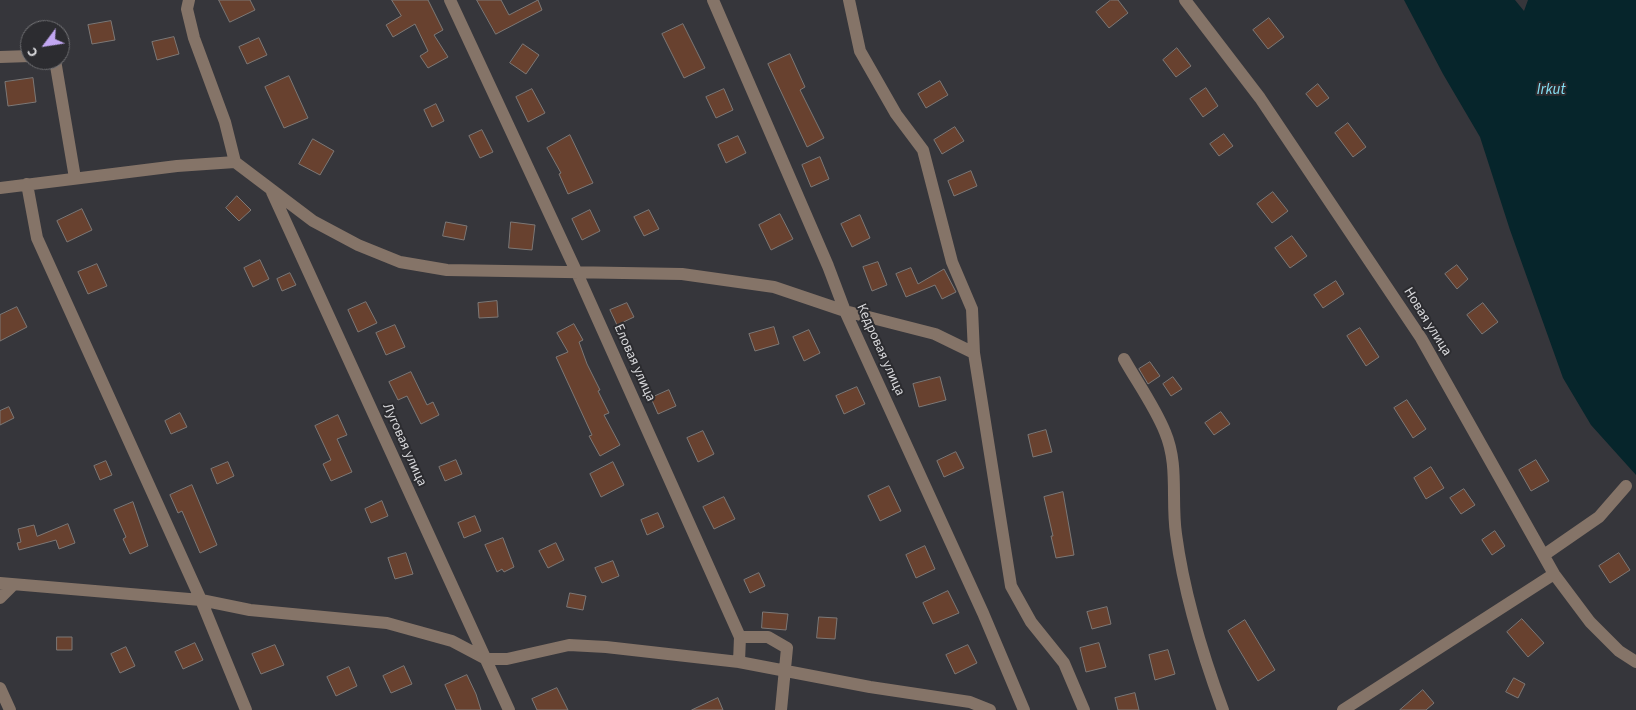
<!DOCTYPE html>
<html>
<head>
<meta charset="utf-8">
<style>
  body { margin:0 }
  #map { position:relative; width:1636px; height:710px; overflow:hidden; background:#36363b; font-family:"Source Sans 3",sans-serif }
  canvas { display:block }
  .north { position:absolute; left:20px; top:20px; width:50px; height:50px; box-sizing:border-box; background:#2c2c30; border:1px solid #717174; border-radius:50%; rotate:239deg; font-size:14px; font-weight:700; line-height:20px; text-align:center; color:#d8d8db }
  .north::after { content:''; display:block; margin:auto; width:18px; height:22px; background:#c2a7f2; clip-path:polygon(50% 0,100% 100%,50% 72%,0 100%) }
</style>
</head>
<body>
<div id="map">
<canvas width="1636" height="710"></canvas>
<div class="north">С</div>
</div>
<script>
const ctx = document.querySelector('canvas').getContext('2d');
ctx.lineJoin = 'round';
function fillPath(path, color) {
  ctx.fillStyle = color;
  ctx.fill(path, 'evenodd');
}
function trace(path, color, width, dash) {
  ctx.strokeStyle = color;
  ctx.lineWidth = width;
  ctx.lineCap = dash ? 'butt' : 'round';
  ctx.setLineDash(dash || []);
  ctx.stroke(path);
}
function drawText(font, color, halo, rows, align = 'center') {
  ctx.font = font + ' "Source Sans 3",sans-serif';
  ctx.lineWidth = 4;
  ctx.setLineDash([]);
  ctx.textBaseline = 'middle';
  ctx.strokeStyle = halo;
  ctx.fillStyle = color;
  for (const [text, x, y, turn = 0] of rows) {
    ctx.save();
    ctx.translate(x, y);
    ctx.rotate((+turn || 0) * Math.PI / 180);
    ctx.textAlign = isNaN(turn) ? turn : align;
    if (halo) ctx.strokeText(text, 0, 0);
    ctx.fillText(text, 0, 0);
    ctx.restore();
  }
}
fillPath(new Path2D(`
  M1404,0H1515L1524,11L1528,0H1636V475L1591,425L1563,378L1510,230L1480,137L1443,74Z`), '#06252b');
const building = new Path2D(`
  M219,0H250L255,10L230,22Z
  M392,0H428L443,30L434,35L448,57L428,68L420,56L428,51L415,24L393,37L386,25L401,16Z
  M477,0H501L509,15L538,0L542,10L496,34Z
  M1111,0H1118L1128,13L1109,28L1096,12Z
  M1269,18L1284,37L1268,49L1253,30Z
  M111,21L115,40L92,44L88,25Z
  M683,24L705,68L684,78L662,34Z
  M174,37L179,54L157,60L152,42Z
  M259,38L267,55L247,64L239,47Z
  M523,44L539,55L526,74L510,63Z
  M1177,48L1191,66L1176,77L1163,60Z
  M790,54L805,87L800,90L824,138L807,147L768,64Z
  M289,76L308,118L284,128L265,87Z
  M33,78L36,102L8,106L5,82Z
  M940,81L948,95L926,108L918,94Z
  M1318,84L1329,98L1317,107L1306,94Z
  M1206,88L1218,106L1203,117L1190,99Z
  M532,89L545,113L528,122L516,97Z
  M724,89L733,110L716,118L706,97Z
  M436,104L444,121L432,127L424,110Z
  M1348,123L1366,147L1353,157L1335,133Z
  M955,127L964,141L942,154L934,140Z
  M482,130L493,152L480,158L469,136Z
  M1224,134L1233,146L1219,156L1210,144Z
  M570,135L593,183L568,194L559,174L561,173L547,148Z
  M738,136L746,153L726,163L718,145Z
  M313,139L334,151L320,175L299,164Z
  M820,157L829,179L811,187L802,165Z
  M971,171L977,186L954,196L948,181Z
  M1273,192L1288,211L1272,223L1257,204Z
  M237,196L251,210L239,221L226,208Z
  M82,209L92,230L67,242L57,221Z
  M590,210L600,231L582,240L572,219Z
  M649,210L659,229L644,236L634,217Z
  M780,214L793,239L771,250L759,225Z
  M860,215L870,238L852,247L841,224Z
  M446,222L467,226L464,240L443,236Z
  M511,222L535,225L532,250L509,248Z
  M1292,236L1307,256L1290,268L1275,248Z
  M260,260L269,279L253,287L244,268Z
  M878,262L887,285L872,291L863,267Z
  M97,264L107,286L88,294L78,272Z
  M1457,265L1468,279L1457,289L1445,274Z
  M911,268L918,284L944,269L956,292L942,299L935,285L906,297L896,274Z
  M290,273L296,285L282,291L277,279Z
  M1336,281L1344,294L1323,308L1314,295Z
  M497,301L498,317L479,318L478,303Z
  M366,302L377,323L358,332L348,310Z
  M627,303L634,317L617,325L610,310Z
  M1483,303L1498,322L1482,334L1467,315Z
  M17,307L27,327L0,341V315Z
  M574,324L583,340L579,342L587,364L600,390L598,391L609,413L604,415L620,445L600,456L589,436L592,435L556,357L568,352L557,333Z
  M395,325L405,347L386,355L376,333Z
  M774,327L779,344L755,351L749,334Z
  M1360,328L1379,357L1366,366L1347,336Z
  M809,330L820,353L804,361L793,337Z
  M1150,362L1160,376L1148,384L1139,369Z
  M411,372L427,405L433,402L439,415L421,424L407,396L398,400L389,382Z
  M940,377L946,400L919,407L913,384Z
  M1173,377L1182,389L1171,396L1163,384Z
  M857,387L865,404L844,414L836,396Z
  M669,390L676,406L658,414L651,398Z
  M1407,400L1426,429L1413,438L1394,408Z
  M9,407L14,418L0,425V411Z
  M1221,412L1230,424L1214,435L1205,423Z
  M180,413L187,427L171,434L165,421Z
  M338,415L347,435L337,439L352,472L331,481L323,464L331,460L315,426Z
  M1046,430L1052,452L1033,457L1028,435Z
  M703,431L714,454L698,462L687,438Z
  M956,452L964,468L944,477L937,461Z
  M456,460L462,474L445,481L439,467Z
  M1536,460L1549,481L1531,491L1519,470Z
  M106,461L112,475L100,480L94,466Z
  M228,462L234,476L217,484L211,469Z
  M613,462L624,485L601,497L590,474Z
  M1431,467L1444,488L1426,499L1414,478Z
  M192,485L217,545L200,553L182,511L178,513L170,495Z
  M889,486L901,511L880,521L868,496Z
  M1464,489L1475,505L1461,514L1450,498Z
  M1063,492L1074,555L1056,558L1051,536H1053L1044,497Z
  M724,497L735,519L714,529L703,507Z
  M382,501L388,516L371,523L365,509Z
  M133,502L148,546L130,554L123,539L126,537L114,510Z
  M658,513L664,527L647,535L641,520Z
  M475,516L481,531L464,538L458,523Z
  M68,524L75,543L59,549L56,540L19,550L17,543L21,542L18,529L34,525L37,536Z
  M1495,531L1505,546L1492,555L1482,540Z
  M503,538L514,567L504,572L502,569L497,572L485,545Z
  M556,543L564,560L548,568L539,551Z
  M925,546L935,569L916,578L906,555Z
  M406,553L413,574L395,579L388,558Z
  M1619,553L1630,570L1610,583L1599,566Z
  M613,561L619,576L602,583L595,568Z
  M759,573L765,586L750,593L744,580Z
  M948,591L959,613L933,624L923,603Z
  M570,593L586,596L583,610L567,607Z
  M1107,607L1111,624L1092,629L1087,612Z
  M763,612L788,614L786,630L762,628Z
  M819,617L837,618L835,639L817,638Z
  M1522,619L1544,643L1528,657L1507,632Z
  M1245,620L1275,670L1258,681L1228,631Z
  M57,637H72V650H57Z
  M195,643L203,660L183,669L175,652Z
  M1099,643L1106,667L1086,672L1080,648Z
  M275,645L284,665L261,674L252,654Z
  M968,645L977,663L955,674L946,655Z
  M126,647L135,666L120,673L111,654Z
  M1168,650L1175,674L1155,680L1149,655Z
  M404,666L412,684L391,693L383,676Z
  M349,667L357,686L336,696L327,677Z
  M467,675L476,694L481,710H456L445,685Z
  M1514,678L1525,684L1518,698L1506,692Z
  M557,688L568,710H537L532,699Z
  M1423,690L1434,703L1426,710H1400Z
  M1135,693L1139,710H1118L1115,698Z
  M718,698L723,710H692Z`);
fillPath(building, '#68412f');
trace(building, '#7d7876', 1);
trace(new Path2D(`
  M189,0L187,9L194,38L225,122L235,162L313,221L358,245L400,262L447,270L682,274L774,287L845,311L935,334L974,353L1011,586L1031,622L1064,663L1084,710
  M450,0L577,273L740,637H768L787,648L781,710
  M713,0L828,266L845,311L983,613L1024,710
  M849,0L860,51L896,114L923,150L952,262L972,309L974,353
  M1185,0L1260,98L1421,338L1554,574L1590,622L1619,651L1636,662
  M0,57L30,56
  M55,60L75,178
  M27,184L37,238L201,600L246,710
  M0,188L177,166L235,162
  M272,192L509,710
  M1124,359C1137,382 1155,407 1165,432C1179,465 1171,499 1176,534C1184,594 1202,653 1223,710
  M1544,555L1599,517L1626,486
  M0,583L201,600L250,610L387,623L452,641L486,659H507L569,645L606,647L739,662L870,687L970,702L990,710
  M0,598L13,585
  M739,662L740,637
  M0,688L10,710
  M1343,710L1554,574`), '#857468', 12);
drawText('14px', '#d8d8db', '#2c2c30', [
  ["Новая улица",1427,322,58],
  ["Кедровая улица",880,350,66],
  ["Еловая улица",634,363,66],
  ["Луговая улица",404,445,66]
]);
drawText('italic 15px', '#86e1f6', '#2c2c30', [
  ["Irkut",1551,91]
]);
</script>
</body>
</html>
